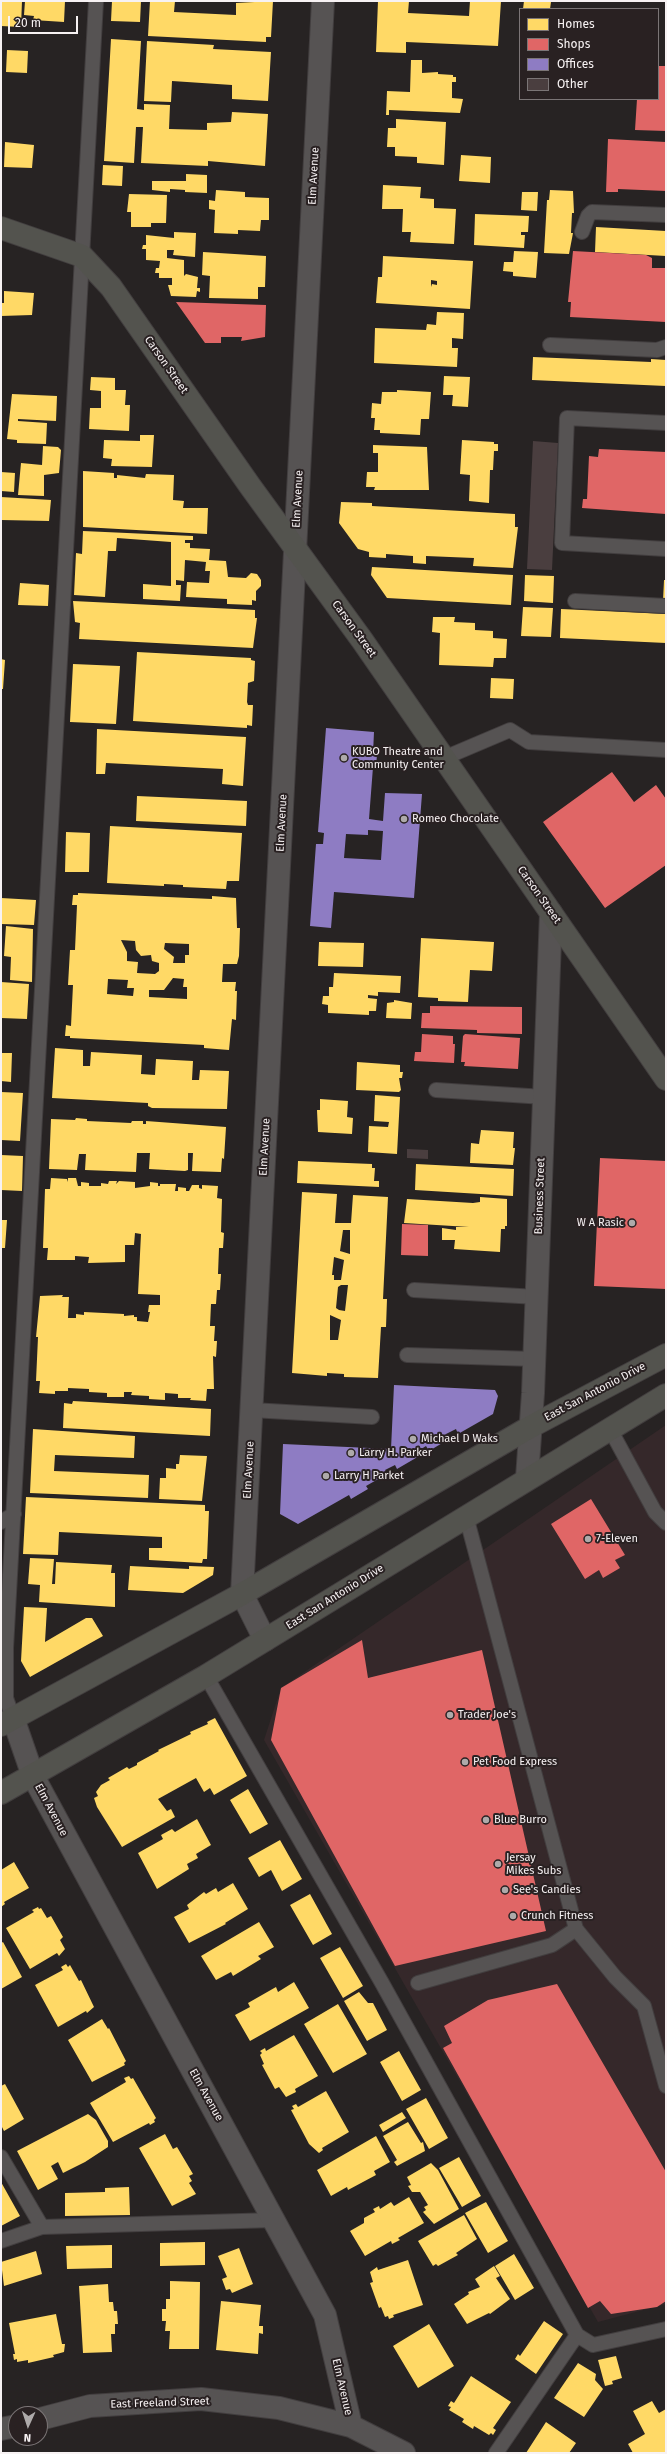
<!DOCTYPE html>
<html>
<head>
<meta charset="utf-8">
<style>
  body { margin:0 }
  #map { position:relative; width:667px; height:2454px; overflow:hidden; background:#272323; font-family:"Fira Sans",sans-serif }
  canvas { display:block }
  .frame { position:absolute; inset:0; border:2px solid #f7f2f3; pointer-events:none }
  .legend { position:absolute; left:519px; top:8px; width:140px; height:92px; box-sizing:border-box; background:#292122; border:1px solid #7b7576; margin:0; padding:5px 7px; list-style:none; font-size:12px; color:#f7f2f3 }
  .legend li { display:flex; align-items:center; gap:8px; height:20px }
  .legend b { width:20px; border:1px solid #7b7576 }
  .north { position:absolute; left:8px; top:2406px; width:40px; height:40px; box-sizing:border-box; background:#292122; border:1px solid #7b7576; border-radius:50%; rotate:183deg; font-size:11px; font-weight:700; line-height:16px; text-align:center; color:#f7f2f3 }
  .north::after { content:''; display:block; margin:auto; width:14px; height:18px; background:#aeaaaa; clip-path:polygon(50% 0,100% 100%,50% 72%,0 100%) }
  .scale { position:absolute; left:8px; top:16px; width:70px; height:18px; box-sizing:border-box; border:2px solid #f7f2f3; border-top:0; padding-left:5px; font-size:12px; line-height:14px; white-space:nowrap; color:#f7f2f3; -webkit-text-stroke:3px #292122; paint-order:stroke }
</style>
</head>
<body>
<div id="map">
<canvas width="667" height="2454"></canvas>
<div class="frame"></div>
<ul class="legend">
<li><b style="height:11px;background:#ffd966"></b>Homes</li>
<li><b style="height:11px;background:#e06666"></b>Shops</li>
<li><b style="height:11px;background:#8e7cc3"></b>Offices</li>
<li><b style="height:11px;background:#4a3e3f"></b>Other</li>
</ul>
<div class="north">N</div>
<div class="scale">20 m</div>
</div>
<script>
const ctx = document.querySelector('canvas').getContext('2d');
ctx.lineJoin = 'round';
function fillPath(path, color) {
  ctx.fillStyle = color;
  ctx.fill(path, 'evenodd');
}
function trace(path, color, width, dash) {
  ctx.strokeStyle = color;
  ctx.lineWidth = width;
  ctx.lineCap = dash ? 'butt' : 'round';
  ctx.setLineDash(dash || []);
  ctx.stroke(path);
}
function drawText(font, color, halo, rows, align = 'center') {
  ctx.font = font + ' "Fira Sans",sans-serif';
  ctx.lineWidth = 4;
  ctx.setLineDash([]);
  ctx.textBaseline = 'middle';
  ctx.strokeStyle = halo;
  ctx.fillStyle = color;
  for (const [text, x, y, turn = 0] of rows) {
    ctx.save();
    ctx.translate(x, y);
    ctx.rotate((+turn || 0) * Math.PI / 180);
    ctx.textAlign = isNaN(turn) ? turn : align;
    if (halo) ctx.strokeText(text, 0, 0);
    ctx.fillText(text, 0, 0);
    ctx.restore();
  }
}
fillPath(new Path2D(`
  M666,1425V2304L598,2322L264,1740L281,1688Z`), '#35282a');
fillPath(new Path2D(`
  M1,1H22L21,27L1,26Z
  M25,1H65L64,22L33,20L34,16L24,15Z
  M112,1H141L140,22L111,21Z
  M150,1H175L174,12L236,15V3L273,1L271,37H266V42L148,36Z
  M378,1H409L408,13L469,16L470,1H501L498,46L406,42V53L376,52Z
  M524,1L551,2L550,9H523Z
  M111,39L141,41L137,109L144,110V104L170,105L169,129L207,130V123L231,122L232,112L268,114L265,166L208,161V166L141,163L143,127H136L134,163L104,161Z
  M147,41L214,45L213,49L271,52L268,101L232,99V85L172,81L171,102L144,101Z
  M7,50L28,51L27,73L6,72Z
  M411,60H422V73L438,72V74L453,75V77H456V82H452V98L463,99L460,113L389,110V115H386L387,91L410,92Z
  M396,119L446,122L444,165L417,163V157L395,156V147H387L388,128H396Z
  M5,142L34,145L32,168L4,167Z
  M461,155L491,157L490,183L459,181Z
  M103,165L123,166L122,186L102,185Z
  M186,174L207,175V193L185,192V190L170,189V192L152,190V181H186Z
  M383,185L421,187L420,198L434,199V208L456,209L454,244L410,242L411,232H402L403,209H382Z
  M216,190L245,192V197L269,198V220H261L260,231L238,230V234L214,233L215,210L209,209V200L215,201Z
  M550,190L573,191L574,213H572L571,233H573L569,254L544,253L547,200H549Z
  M522,192H538L537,211L521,210Z
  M129,194L167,195L166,223H151V227H131V212H127Z
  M475,214L529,216L528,232H521V235H525L524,248L474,245Z
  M596,227L666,231V256L595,252Z
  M174,232L196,233L195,257L173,255L174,250H167V258L184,260V276L186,274L198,277L197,288H200V292L197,291L196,297L171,296L168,285H172V278H159V273H155L156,268H159L160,261L146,260V249H142L143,245H146V235L174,238Z
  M514,251L538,252L536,278L513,276V272L503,271L504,262H513Z
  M203,252L266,256L265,287H258V299L209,298L210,276L202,275Z
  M383,256L473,261L470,309L376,303L378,277H382ZM431,280L437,281V285L432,284L431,287Z
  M4,291L34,293L32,315L1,316V303H4Z
  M437,312L464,313L463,339L452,338V348H458L457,367L374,363L375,328L426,330L427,324L436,325Z
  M533,357L651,362V359L666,360V386L532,380Z
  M444,376L470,377L468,407L452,406L453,395H443Z
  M91,377L115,378V390H126L125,405H130L129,431L89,429L90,408H101V391L90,390Z
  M397,390L431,392L429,419H421L420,435L380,433V430H374L375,418H371L372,403L381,404L382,392H397Z
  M12,394L57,396L56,421L18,419V421L47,423L46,444L17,443V440L7,439Z
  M140,435H154L152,467L111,466L112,459L103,458L104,440L140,441Z
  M462,440L494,442V444H498V451H494L493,470H490L489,503L469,501L470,475L460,474Z
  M373,445L427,447L429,490H374L375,487H366L367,472H378V453H373Z
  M43,446L58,447L61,450L59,473L44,475V496L18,495L21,463L42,465Z
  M83,471L114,473V478H117V475L145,478L146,474L174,475L173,500L184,501L183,508H208L207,534L83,527Z
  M1,472L15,473L14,492L1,491Z
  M1,497L51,500L49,521L1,520Z
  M341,502L372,503V506L515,514V527H518L513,568L473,566L474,558L426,556V564L413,563V556L386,554V558L369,557V552L358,549L339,523Z
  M83,531L193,536V540H185V543H190V548L210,549L209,560L226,561L228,577L246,578L251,573L257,574L261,580V586L256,591V601L252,600V605L227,604V599L186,597L187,582L209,583L210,571H205L206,562L185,560L184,581L176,580V585H181L180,601L143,599V584L171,586V542L117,538L116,551H108L105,597L74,595L76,553L82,554Z
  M372,567L513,575L511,605L387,598L371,575Z
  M525,575L554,576L553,603L524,601Z
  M664,580H666V601H663Z
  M20,583L49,585L48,606L18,605Z
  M73,601L255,610V618H257L253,648L79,639L80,623L75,622Z
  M523,607L553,608L551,637L521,636Z
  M561,609L666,614V643L560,638Z
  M433,617H455L454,622L475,623V630L493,631V638L507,639L506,658H494L493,667L439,665L440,633L432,632Z
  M137,652L251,658V660L255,661L254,681L248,683L247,702L248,705H253L252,726L247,725V728L133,721Z
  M1,659L5,660L3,689H1Z
  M73,664L120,666L116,724L70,722Z
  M491,678L514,679L513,699L490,698Z
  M97,729L246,737L243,786L222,784L223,769L106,763L105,774H96Z
  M137,796L247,801L246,826L136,821Z
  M110,826L242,833L239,881H227L226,889L183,887V885L164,884V886L107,883Z
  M66,832L90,833L89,872H65Z
  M78,893L212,899V896L236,898L237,928H240L239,956L237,964H223L222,982H236L235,991H237L236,1020L232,1019L229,1050L204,1048V1045L70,1038V1036H65L66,1025L71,1026L73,985H68L70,950H75L77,905H72L73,895H78ZM121,940L135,941L136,950L141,956L151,955L152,961L159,963V971L155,974L137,973L138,962L127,961V952ZM165,943L189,944V955H185V963H173L174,957L164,949ZM173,978L184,979L183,987H187V999L149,997V990H164ZM108,979L128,980L127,988H134L133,996L107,994Z
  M1,898L36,900L34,925L1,924Z
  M6,926L33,929L32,982L10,980L11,957L4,956Z
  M421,938L494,942L492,971L470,970L468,1002L438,1001V998L418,997Z
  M319,942L364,943L363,967L318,966Z
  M334,973L401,976L400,993L378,992V996L368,995V998L377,999L376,1011H369V1015L328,1013V1005L322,1004L323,996H329V987H333Z
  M1,982L29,984L27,1019L1,1018Z
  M394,1000L412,1003L411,1019L386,1018L387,1003L394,1002Z
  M55,1048L83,1050V1066H90L91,1052L142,1055L141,1074L155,1075L156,1059L193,1061L192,1080H199L200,1070L229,1071L227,1109L152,1108L148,1106V1103L52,1098Z
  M1,1053H12L11,1082L1,1081Z
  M357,1062L400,1065V1072H403L402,1078H399L401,1090L399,1092L356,1090Z
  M1,1092L23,1093L20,1141L1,1140Z
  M375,1095L400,1097L397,1154L368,1152L369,1126L388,1127L389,1122L374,1121Z
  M320,1099L348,1101L347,1117L353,1118L352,1134L318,1132L317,1110H320Z
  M76,1118L87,1119V1121L131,1123L132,1121H143V1124H146V1121L226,1127L224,1159L222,1158L221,1172L192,1171L193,1153H188V1170L185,1171L149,1169L150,1153H137L136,1172L85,1170L86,1154H79L77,1170L49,1169L51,1119L75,1120Z
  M481,1130L514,1132L513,1148H515L513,1165L470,1163L471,1143L479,1144Z
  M1,1155L23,1156L22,1191L1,1190Z
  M298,1161L372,1164V1168H375L374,1181H379V1187L297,1183Z
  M416,1164L514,1169L513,1196L415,1190Z
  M51,1178L67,1179L68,1182V1178H76L78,1186H81V1182L89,1183V1186H101V1183L108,1184L109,1181H117L116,1184L119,1181L135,1182V1188L150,1186V1182L158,1183V1186H160V1184H176L175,1191H178V1187L186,1188V1191H189L192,1185H199V1188L202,1189V1185L218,1186L217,1198L222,1199L221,1232L224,1233L223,1248H219L218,1274H221L220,1290H217L216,1304H211L210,1326H215L214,1341H217L216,1357L213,1356L214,1389H207L206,1401L190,1400L191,1398H178V1394L165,1393V1400L149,1399V1396L131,1395L132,1392H124V1397H107V1393L89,1392V1389L68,1388V1391H55V1394L39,1393L40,1381H36L38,1337H36L40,1296L63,1295L62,1297H69L68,1318H76V1314L84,1315V1312L124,1314V1316L134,1315V1317H137V1321L148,1322L150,1312H148L149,1305H160V1295L138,1294L141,1234L135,1233L134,1245H125V1262L88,1263L89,1257L75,1256V1260H47L48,1248H43L45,1189H50Z
  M302,1192L337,1194L335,1223H351L353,1195L388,1197L383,1299H387L386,1327H381L378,1378L344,1377V1374L327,1373V1376L292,1373ZM343,1230H350V1254L340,1251ZM334,1257L344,1260L341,1280H334V1275H332ZM341,1285H348L345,1311L339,1310L336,1308L338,1287ZM330,1315L341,1320L338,1340H330Z
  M480,1197L507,1199V1226H505V1229H501L500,1252L454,1249L455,1240H442V1228L456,1230V1227H469L404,1223L407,1199L473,1203L480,1202Z
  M1,1220H7L5,1248H1Z
  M73,1401L211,1409L210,1436L63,1428L64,1403L72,1404Z
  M33,1429L135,1436L134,1458L55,1455L54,1471L149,1475L148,1498L30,1493Z
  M180,1455L207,1456L202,1501L159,1499L160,1478H166V1468L176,1469V1464H179Z
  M26,1497L205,1505V1511H209L207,1559H203L202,1563L149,1560V1548H162V1537L59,1532L58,1555L23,1554Z
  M30,1558L54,1559L52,1584H55L56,1562L112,1565L111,1573H115V1607L39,1602L40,1585L28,1584Z
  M130,1566L189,1569V1566L214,1567L213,1575L183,1593L128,1590Z
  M24,1607L47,1608L45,1642L86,1618H92L103,1636L30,1677L21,1661Z
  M215,1718L247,1776L214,1795L210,1788L204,1792L196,1778L158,1799L167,1811L171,1809L175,1817L122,1847L97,1807L94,1798L98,1796L96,1792L101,1785L110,1780L108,1778L127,1767L129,1769L137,1765V1763L159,1751L158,1750L191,1734L190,1732L208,1724L207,1722Z
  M248,1789L268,1824L250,1834L230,1800Z
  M197,1819L211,1845L196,1854L198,1858L187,1864L189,1869L157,1889L138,1853L163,1839L161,1835L172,1829L175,1832Z
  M280,1840L302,1879L282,1891L271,1870L259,1877L248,1858Z
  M14,1862L29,1888L4,1902L5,1904L1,1907V1870Z
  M233,1883L248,1909L225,1923L226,1924L189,1943L174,1917L189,1909L187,1905L204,1892L206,1894L216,1888L218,1892Z
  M310,1894L332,1934L313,1945L290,1905Z
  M38,1907L39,1909L41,1908L47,1918L51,1916L63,1937L60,1940L65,1949L59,1956L57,1953L30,1969L6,1928L34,1912L32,1910Z
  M259,1922L274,1947L258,1956L261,1959L233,1976L231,1972L216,1980L201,1956Z
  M3,1942L22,1977L1,1989V1943Z
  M340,1947L363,1986L343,1998L320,1958Z
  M66,1964L68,1967L70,1965L79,1981L81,1980L94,2007L87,2013L86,2011L58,2027L35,1985L63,1970L61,1967Z
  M294,1982L309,2008L250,2041L235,2015L250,2007L248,2003L276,1987L278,1992Z
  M359,1992L368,2003H373L387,2030L367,2041L344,2001Z
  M338,2004L367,2054L333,2073L304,2024Z
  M102,2019L108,2029L109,2028L126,2061L124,2063L125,2065L92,2082L68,2040Z
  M294,2035L318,2076L295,2089L296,2092L286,2097L279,2087L275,2089L262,2065L264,2064L260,2055L262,2053L260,2051L265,2048L266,2051Z
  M399,2051L421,2090L402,2101L380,2062Z
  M129,2076L131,2079L133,2078L156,2118L154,2120L155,2122L150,2125L149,2123L113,2142L90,2103L126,2082L124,2078Z
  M5,2084L24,2119L4,2131L1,2125V2086Z
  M326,2091L349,2132L322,2148L323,2150L319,2153L309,2144L291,2110L294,2109L292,2106L296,2104L298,2107Z
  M426,2098L448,2138L429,2149L406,2109Z
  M402,2112L406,2118L383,2132L379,2125Z
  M88,2114L96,2120L108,2141V2147L85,2162L63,2173L58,2162L51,2166L58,2179L38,2190L17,2151Z
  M408,2122L421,2143L423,2142L425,2151L397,2166L394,2162L397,2160L383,2136Z
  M165,2134L173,2149L177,2147L193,2174L189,2176L192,2181L189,2183L196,2194L172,2206L139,2148Z
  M376,2136L390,2162L374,2171L376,2175L348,2190L347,2187L331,2196L317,2170Z
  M459,2157L481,2196L462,2207L439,2168Z
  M431,2163L438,2170L459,2209L434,2224L423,2212L426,2210L424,2207L428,2205L420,2192H412L408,2186L411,2185L407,2177Z
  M1,2182L20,2216L1,2226Z
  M129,2187L130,2215L65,2216V2193L105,2192V2188Z
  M409,2197L424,2223L398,2238L400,2240L392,2244L391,2241L365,2256L350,2231L364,2223V2218L375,2212L373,2209L379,2206L380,2209L391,2202L394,2206Z
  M486,2202L508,2241L488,2253L465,2213Z
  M464,2215L477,2239L456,2253L458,2255L438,2266L436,2264L433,2266L418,2241Z
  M205,2242V2265L160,2266V2243Z
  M112,2245V2268L67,2269L66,2246Z
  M239,2248L253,2284L232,2293L230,2289L226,2290L222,2279L227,2277L218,2256Z
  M36,2251L42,2274L4,2286L1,2262Z
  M514,2254L534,2288L515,2300L495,2266Z
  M408,2260L423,2305L393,2315L394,2317L389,2319L388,2316L385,2317L381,2307L379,2308L370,2283L373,2282L370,2272L377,2267L378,2270Z
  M494,2266L500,2276L496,2278L510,2299L490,2314L489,2313L467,2324L454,2304L469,2294L468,2292L480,2287L475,2279Z
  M170,2281L200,2282L199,2349H169L170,2331H165L166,2321H162V2309H166V2299H170Z
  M108,2284L109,2302H113L114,2311H117L118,2324H115V2334H111L112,2352L83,2353L79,2286Z
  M221,2301L261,2305L259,2326H263V2334L259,2333L258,2354L216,2350Z
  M56,2314L62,2344H65L64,2352L53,2355L54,2357L28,2363V2360L17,2362V2359L14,2360L13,2354H15L9,2323Z
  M544,2321L563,2334L536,2374L515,2359L518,2354L520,2356Z
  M429,2324L454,2366L418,2388L393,2346Z
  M616,2356L622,2378L612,2381L613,2384L605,2386L598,2360Z
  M578,2363L596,2374L595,2380L603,2389L584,2417L554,2398Z
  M471,2376L511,2402L493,2428L496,2430L493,2435L491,2433L489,2435L474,2426L473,2429L462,2422L464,2419L449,2410L451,2407L448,2406L451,2401L454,2403Z
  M652,2401L659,2413L666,2409V2453H633L628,2444L645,2434L633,2411Z
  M546,2422L576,2443L569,2453H526Z`), '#ffd966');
fillPath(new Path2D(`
  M658,66H666V131L635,130L637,99H658Z
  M608,139L666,142V191L618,189V192H606Z
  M573,251L646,255L652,258V268H666V322L570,317L571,302H568Z
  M176,302L266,305L265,337L241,341L242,337H221V343H205Z
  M599,449L666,452V514L582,508L583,499H587L589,456L598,457Z
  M612,772L634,802L656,785L666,799V865L605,908L543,822Z
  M430,1006L522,1007V1034L477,1033V1030L421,1028L422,1013H430Z
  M422,1034L453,1036V1044H455L454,1063L414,1061L415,1052H421Z
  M465,1034L520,1038L518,1069L464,1066L465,1062H461L463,1036Z
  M600,1158L666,1161V1289L594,1286Z
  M402,1224L428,1225V1256L401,1255Z
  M591,1499L625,1555L615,1560L620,1568L603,1578L599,1570L585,1579L551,1524Z
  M362,1640L368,1678L482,1650L546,1931L395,1966L271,1740L281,1688Z
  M557,1984L666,2172V2301L657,2307L611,2314L600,2301L588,2308L443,2048L452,2043L444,2026L488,2000Z`), '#e06666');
fillPath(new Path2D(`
  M326,728L374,732L373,754H377L376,768L373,767L369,819L383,821L385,793L422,794L414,898L334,892L331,928L310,926L316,844H323L324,833L318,832ZM368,830L383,831L381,860L344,858L346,834L368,835Z
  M394,1385L495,1390L498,1396L493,1414L458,1434L456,1429L446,1434L449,1439L429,1451L426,1446L418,1451L421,1455L397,1469L395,1465L385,1470L387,1474L366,1486L368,1489L351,1499L349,1495L298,1524L280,1514L283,1444L391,1449Z`), '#8e7cc3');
fillPath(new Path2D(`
  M533,441L558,443L552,570L527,569Z
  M407,1149L428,1150V1159L407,1158Z`), '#4a3e3f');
const service = new Path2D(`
  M582,232L588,216L592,212L666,215
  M550,345L657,350L666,347
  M666,423L567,418L562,543L666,549
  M575,601L666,606
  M444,758L510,730L529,742L666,750
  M436,1090L544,1097
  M414,1290L537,1297
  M407,1355L534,1359
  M252,1410L372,1417
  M610,1429L655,1512L666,1523
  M466,1516L576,1929L615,1977L644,2006L666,2086
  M1,1522L14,1514
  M206,1676L382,1983L577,2335L593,2345L666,2329
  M13,1718L6,1698V1648L96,1
  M418,1983L552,1945L576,1929
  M1,2157L42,2227
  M1,2241L42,2227L274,2220
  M496,2453L577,2335`);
const minor = new Path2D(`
  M527,1478L533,1393L551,913
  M265,1640L242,1594L323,1
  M13,1718L33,1776L325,2315L351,2426L404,2453
  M40,2419L90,2406L201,2399L279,2408L351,2426
  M1,2429L16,2426`);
const secondary = new Path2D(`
  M1,228L82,256L111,287L250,486L362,640L666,1079
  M1,1725L242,1594L532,1426L666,1355
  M1,1793L206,1676L666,1395`);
trace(service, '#423e3f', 16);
trace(minor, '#423e3f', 24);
trace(secondary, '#423e3f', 24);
trace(service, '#565353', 14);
trace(minor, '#565353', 22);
trace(secondary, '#53534e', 22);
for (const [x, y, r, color] of [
  [344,758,4,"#aeaaaa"],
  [404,819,4,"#aeaaaa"],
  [632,1223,4,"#aeaaaa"],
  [413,1439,4,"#aeaaaa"],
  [351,1453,4,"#aeaaaa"],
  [326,1476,4,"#aeaaaa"],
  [588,1539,4,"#aeaaaa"],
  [450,1715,4,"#aeaaaa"],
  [465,1762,4,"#aeaaaa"],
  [486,1820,4,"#aeaaaa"],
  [498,1864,4,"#aeaaaa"],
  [505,1890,4,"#aeaaaa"],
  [513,1916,4,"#aeaaaa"]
]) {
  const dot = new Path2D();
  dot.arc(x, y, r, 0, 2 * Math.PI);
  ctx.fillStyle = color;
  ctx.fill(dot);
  trace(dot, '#292122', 1.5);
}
drawText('11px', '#f7f2f3', '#292122', [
  ["Elm Avenue",314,176,-87],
  ["Carson Street",166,365,55],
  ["Elm Avenue",298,499,-87],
  ["Carson Street",354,629,54],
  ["Elm Avenue",282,823,-87],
  ["Carson Street",539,895,55],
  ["Elm Avenue",265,1147,-87],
  ["Business Street",540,1196,-88],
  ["East San Antonio Drive",595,1392,-28],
  ["Elm Avenue",249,1470,-87],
  ["East San Antonio Drive",335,1597,-32],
  ["Elm Avenue",51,1810,62],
  ["Elm Avenue",206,2095,61],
  ["Elm Avenue",342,2387,77],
  ["East Freeland Street",160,2403,-2]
]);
drawText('11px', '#f7f2f3', '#292122', [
  ["KUBO Theatre and",352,752],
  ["Community Center",352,765],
  ["Romeo Chocolate",412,819],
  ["W A Rasic",624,1223,"right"],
  ["Michael D Waks",421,1439],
  ["Larry H. Parker",359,1453],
  ["Larry H Parket",334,1476],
  ["7-Eleven",596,1539],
  ["Trader Joe's",458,1715],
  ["Pet Food Express",473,1762],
  ["Blue Burro",494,1820],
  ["Jersay",506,1858],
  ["Mikes Subs",506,1871],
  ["See's Candies",513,1890],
  ["Crunch Fitness",521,1916]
], 'left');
</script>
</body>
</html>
